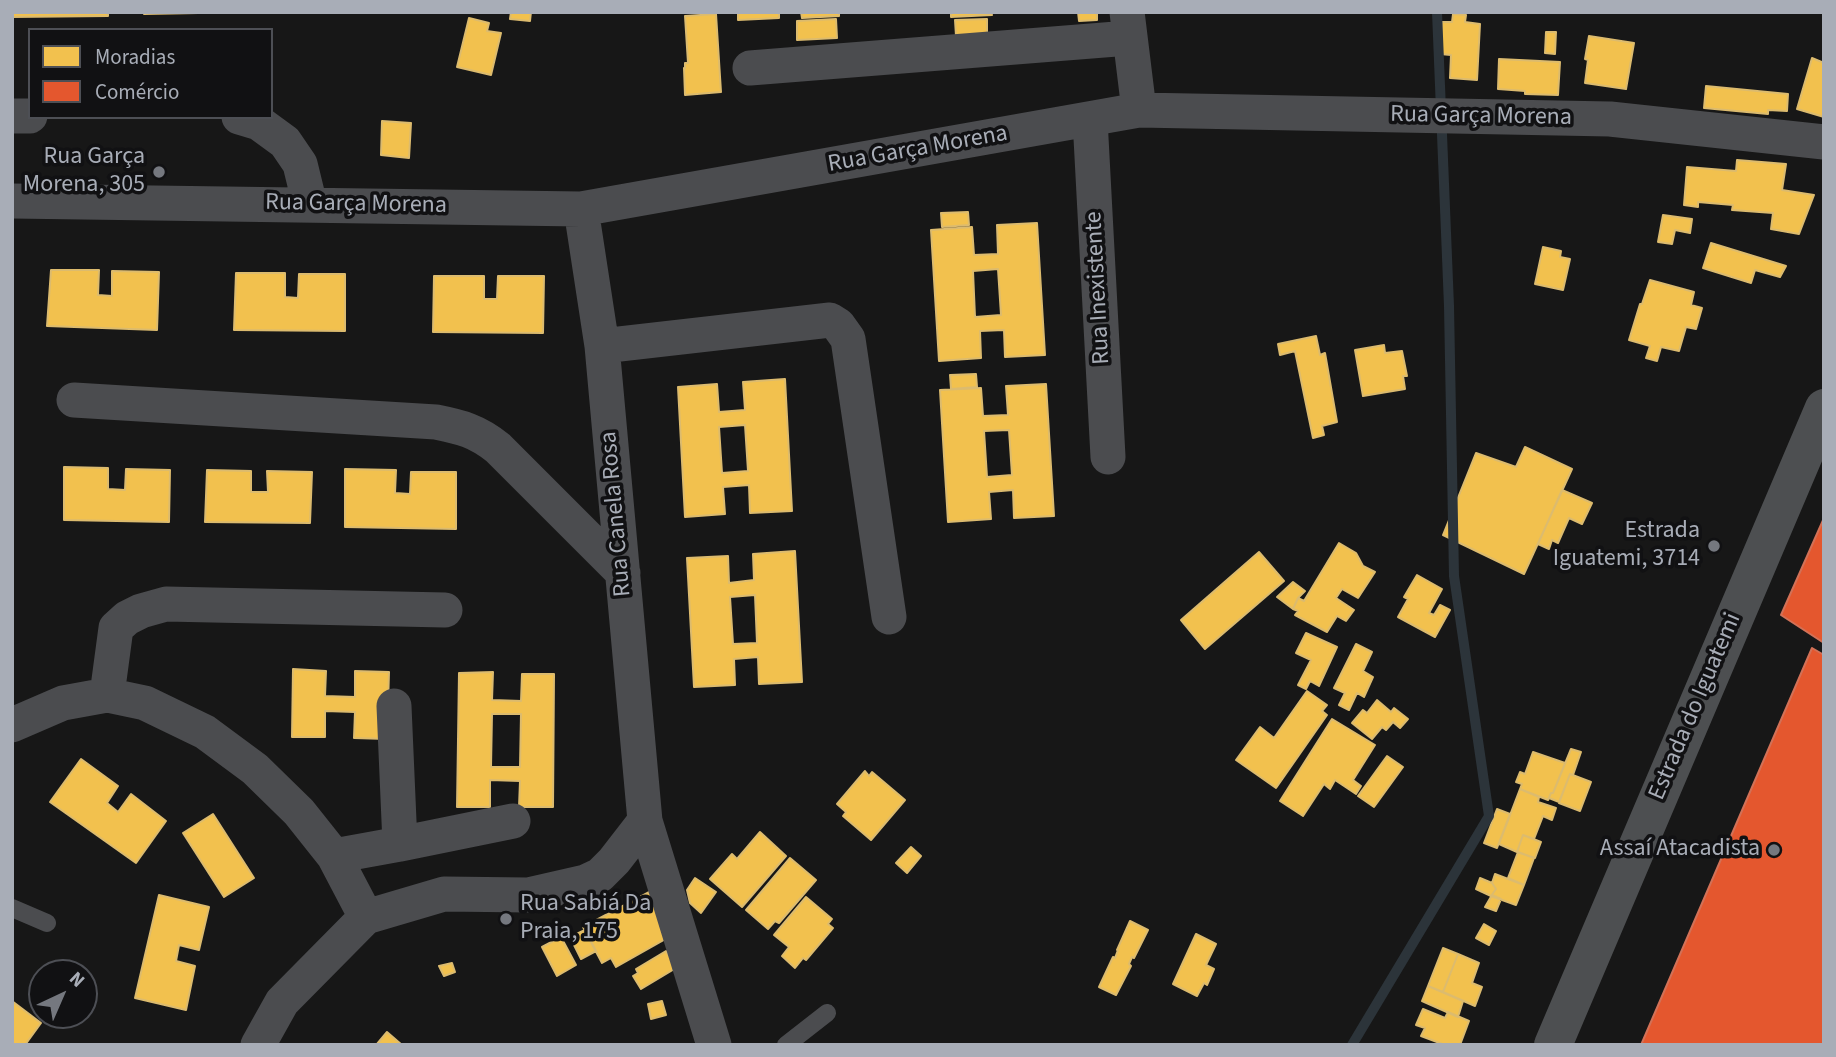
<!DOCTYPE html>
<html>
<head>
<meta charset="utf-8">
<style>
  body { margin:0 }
  #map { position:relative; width:1836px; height:1057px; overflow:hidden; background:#171717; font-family:"Source Sans 3",sans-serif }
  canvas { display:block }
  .frame { position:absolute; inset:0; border:14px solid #a8adb7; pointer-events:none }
  .legend { position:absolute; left:28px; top:28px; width:245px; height:91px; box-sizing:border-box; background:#111113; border:2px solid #4d4f55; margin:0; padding:9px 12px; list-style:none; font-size:21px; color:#a8adb7 }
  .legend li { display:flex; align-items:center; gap:14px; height:35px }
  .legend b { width:35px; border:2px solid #4d4f55 }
  .north { position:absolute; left:28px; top:959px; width:70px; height:70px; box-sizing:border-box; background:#111113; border:2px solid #4d4f55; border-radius:50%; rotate:44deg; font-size:19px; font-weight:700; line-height:28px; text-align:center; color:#a8adb7 }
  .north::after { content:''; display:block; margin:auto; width:24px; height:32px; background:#75787f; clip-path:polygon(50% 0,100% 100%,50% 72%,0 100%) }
</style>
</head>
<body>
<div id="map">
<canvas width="1836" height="1057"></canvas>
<div class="frame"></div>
<ul class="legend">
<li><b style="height:19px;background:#f2c14e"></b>Moradias</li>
<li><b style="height:19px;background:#e4572e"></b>Comércio</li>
</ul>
<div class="north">N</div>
</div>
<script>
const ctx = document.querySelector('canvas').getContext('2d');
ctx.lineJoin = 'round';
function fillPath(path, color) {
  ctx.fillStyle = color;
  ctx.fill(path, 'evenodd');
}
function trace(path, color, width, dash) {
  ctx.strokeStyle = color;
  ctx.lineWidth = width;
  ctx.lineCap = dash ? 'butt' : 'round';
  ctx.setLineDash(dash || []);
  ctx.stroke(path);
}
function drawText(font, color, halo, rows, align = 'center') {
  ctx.font = font + ' "Source Sans 3",sans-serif';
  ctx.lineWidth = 7;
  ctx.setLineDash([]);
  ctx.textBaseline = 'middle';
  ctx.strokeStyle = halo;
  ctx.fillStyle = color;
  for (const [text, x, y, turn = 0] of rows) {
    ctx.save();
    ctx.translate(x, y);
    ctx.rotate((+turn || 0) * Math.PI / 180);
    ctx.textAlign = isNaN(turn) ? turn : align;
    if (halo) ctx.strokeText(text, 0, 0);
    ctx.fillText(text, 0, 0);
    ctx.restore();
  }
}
const homes = new Path2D(`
  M12,12H108V16L12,17Z
  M144,12H252L144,14Z
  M511,12H531L530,21L510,19Z
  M738,12H779V18L738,20Z
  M801,12H839V16L802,18Z
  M951,12H991L992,15L951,17Z
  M1078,12H1097V20L1079,21Z
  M716,14L721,92L685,95L684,68H685V63H688L685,16Z
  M1453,14L1466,15L1465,22L1480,24L1477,80L1450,78L1451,55L1440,54L1442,22H1452Z
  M469,18L489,23L487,31L501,33L491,75L457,67Z
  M836,19L837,38L797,40V21Z
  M987,19V35L956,36L955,20Z
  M1546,32H1556L1555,54L1545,53Z
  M1589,36L1634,43L1626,89L1585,83L1588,60L1585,59Z
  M1812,58L1824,63V117L1797,109Z
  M1499,59L1560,62L1558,95L1525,94V91L1498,89Z
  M1706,86L1788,94L1787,111L1768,110V114L1704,108Z
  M382,121L411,123L409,158L381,155Z
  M1737,160L1786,164L1782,190L1814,195L1799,234L1771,229L1773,213L1732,210L1733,205L1698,202V207L1684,205L1687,167L1736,171Z
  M968,212L969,225L942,227L941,213Z
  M1663,215L1692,219L1690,233L1675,230L1672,244L1658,242Z
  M1037,223L1045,355L1005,357L1004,330L980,331L981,358L939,361L931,230L972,227L974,255L998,254L997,225ZM998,269L1001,315L975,317L973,271Z
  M1711,243L1786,266L1780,277L1755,270L1751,283L1703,268Z
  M1543,247L1561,251L1560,257L1570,259L1563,290L1535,284Z
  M51,270H99L98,295L112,296V271L159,272L157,330L47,326Z
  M236,273H285V297L298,298L299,274H345V331L234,330Z
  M434,276H484V299H497L498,276H544L543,333L433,332Z
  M1650,280L1694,292L1691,305L1702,308L1696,329L1686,327L1679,351L1661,347L1657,361L1646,358L1650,346L1629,340L1640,304H1642Z
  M1316,336L1320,355L1325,353L1337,422L1322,426L1324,435L1313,438L1295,351L1280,355L1278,344Z
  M1384,345L1385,353L1402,351L1407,376H1403L1405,389L1363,396L1355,350Z
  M976,374L977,387L951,389L950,375Z
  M785,379L792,511L750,513L749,485L723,487L725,514L685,517L678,387L717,384L719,412L745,410L743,382ZM745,425L748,471L722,473L719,427Z
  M1046,384L1054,516L1014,518L1013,490L989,492L991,519L948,522L940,390L981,388L983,416L1008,415L1006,386ZM1009,430L1012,475L987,477L984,431Z
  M1525,447L1572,469L1524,574L1443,535L1476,453L1516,467Z
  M64,467L108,468V489L125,490L126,469L170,470L169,522L64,520Z
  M345,469L396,470L395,493L410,494L411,472H456V529L345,527Z
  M207,470L251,471V492H268L267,471L312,472L310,523L205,522Z
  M1562,490L1592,503L1582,524L1569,518L1558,543L1552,540L1549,549L1538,544Z
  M1339,543L1356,553L1363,566L1375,572L1358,598L1342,589L1336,598L1354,610L1346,621L1337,616L1327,632L1295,615L1298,611L1293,609L1298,598L1304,601Z
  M795,551L802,682L759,684L758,657L734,659L735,685L694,687L687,558L728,556L729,583L754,580L753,554ZM755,595L757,643L733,644L730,597Z
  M1259,552L1284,581L1205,649L1181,620Z
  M1417,575L1442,589L1429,613L1434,615L1440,605L1450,610L1435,637L1398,617L1408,599L1404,597Z
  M1293,582L1305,591L1298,598L1293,609L1277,597Z
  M1306,633L1337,647L1319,686L1310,681L1306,689L1298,685L1311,660L1296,653Z
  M1356,644L1372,652L1363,671L1373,677L1364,697L1357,693L1349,710L1339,705L1345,693L1334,688Z
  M293,669L326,671L325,696L355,697V671L389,672L387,739L354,738L355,712L325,711V737H292Z
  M493,672L492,700L521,701L522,674H554L553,807H519L520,781L490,780V807H457L459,673ZM492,714H521L520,767H491Z
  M1307,691L1327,705L1322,711L1327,715L1276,788L1236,760L1260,727L1274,738Z
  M1377,700L1391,712L1394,708L1408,719L1400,728L1393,722L1386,730L1382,727L1372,739L1352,723L1363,710L1367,713Z
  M1332,719L1375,745L1353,780L1361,786L1356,794L1335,780L1330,789L1324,784L1303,816L1280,801Z
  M1571,749L1581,752L1573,775L1570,774L1559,802L1549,798L1551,793H1553Z
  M1533,752L1565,763L1553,793H1551L1548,800L1520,789L1522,784L1516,782L1520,772L1525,774Z
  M1387,756L1403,767L1374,807L1358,796Z
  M81,759L118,786L107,803L118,812L131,794L166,821L136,863L50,802Z
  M865,771L869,776L872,772L905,800L871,840L843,816L846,812L837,804Z
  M1570,774L1591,782L1580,811L1559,803Z
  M1520,789L1539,797L1538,802L1556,808L1552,820L1543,816L1534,839L1523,835L1517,852L1499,844Z
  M1497,809L1510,814L1497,848L1484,843Z
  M213,814L254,878L224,897L183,833Z
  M760,832L786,856L742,907L710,879L732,854L737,859Z
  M1523,835L1541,842L1535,858L1517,852Z
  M911,847L921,856L907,873L896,863Z
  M1518,852L1534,858L1524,885L1508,878Z
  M790,858L816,880L779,923L775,921L768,929L746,910Z
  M1495,874L1524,885L1516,905L1491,896L1496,889L1492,883Z
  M695,878L716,892L701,913L690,903L687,890Z
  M1480,878L1492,883L1496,889L1491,896L1476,889Z
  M655,889L678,932L616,967L611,958L602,963L583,927Z
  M159,895L209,907L199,950L179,945L176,961L195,966L186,1010L135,998Z
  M1492,895L1501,899L1496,911L1485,907Z
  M806,897L832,919L828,924L833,928L806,960L803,958L795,968L782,956L789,947L774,935Z
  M1130,921L1148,930L1134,958L1132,957L1129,964L1131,966L1116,995L1099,987L1113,957L1115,958L1118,950H1117Z
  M1484,924L1496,931L1489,945L1476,938Z
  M585,930L596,951L581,959L570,937Z
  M1196,934L1216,944L1206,965L1214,969L1207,985L1204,983L1197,996L1173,984Z
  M561,937L576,965L557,976L542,947Z
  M1443,948L1458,954L1443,992L1428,986Z
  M666,951L676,968L641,989L633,976L638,973L636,969Z
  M1458,954L1479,963L1472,983L1482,987L1475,1006L1443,992Z
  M452,963L455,972L444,976L439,966Z
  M1428,986L1463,1001L1458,1017L1422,1001Z
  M12,1001L41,1023L25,1045H12Z
  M662,1001L666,1015L651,1019L648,1004Z
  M1423,1009L1445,1018L1448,1012L1469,1021L1460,1045H1445L1421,1036L1425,1028L1416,1025Z
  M387,1032L402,1045H378L377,1044Z`);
fillPath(homes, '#f2c14e');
trace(homes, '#dcbb6e', 2);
const shops = new Path2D(`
  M1824,518V643L1781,615Z
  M1812,648L1824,655V1045H1641Z`);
fillPath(shops, '#e4572e');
trace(shops, '#d27157', 2);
trace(new Path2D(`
  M1352,1045L1489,816L1454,576L1449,306L1437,12`), '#2c343a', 10);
trace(new Path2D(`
  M12,908L47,923
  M786,1045L827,1013`), '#4b4c4f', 18);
trace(new Path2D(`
  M1127,12L1139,110
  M750,68L1129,38
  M12,116H30
  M239,117L259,123L285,142L300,164L310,205
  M1090,119L1108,457
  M12,201L581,209L1139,110L1610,119L1824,142
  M581,209L602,346L645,821L714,1045
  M602,346L830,320L838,325L848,339L889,617
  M74,400L436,422C461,427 477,431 498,448L623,573
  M107,695L116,628L127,618L141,611L166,604L445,610
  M394,706L400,844L513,821
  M12,725L63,703L107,695L145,703L205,732L255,769L299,812L334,856L366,917
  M334,856L400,844
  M258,1045L282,1002L366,917L444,894L528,895L585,882L600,875L614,861L645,821`), '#4b4c4f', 35);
trace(new Path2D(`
  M1553,1045L1824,408`), '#4d4f51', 38);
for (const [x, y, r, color] of [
  [159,172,7,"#75787f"],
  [1714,546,7,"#75787f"],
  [1774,850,7,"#75787f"],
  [506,919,7,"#75787f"]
]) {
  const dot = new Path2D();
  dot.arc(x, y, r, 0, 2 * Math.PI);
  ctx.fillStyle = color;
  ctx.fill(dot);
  trace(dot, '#111113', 2.5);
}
drawText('24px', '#a8adb7', '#111113', [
  ["Rua Garça Morena",1481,117,1],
  ["Rua Garça Morena",918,150,-10],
  ["Rua Garça Morena",356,205,1],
  ["Rua Inexistente",1099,288,-93],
  ["Rua Canela Rosa",617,514,-95],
  ["Estrada do Iguatemi",1696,707,-67]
]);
drawText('24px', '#a8adb7', '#111113', [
  ["Rua Garça",145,158],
  ["Morena, 305",145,186],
  ["Estrada",1700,532],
  ["Iguatemi, 3714",1700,560],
  ["Assaí Atacadista",1760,850],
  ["Rua Sabiá Da",520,905,"left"],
  ["Praia, 175",520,933,"left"]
], 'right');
</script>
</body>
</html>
